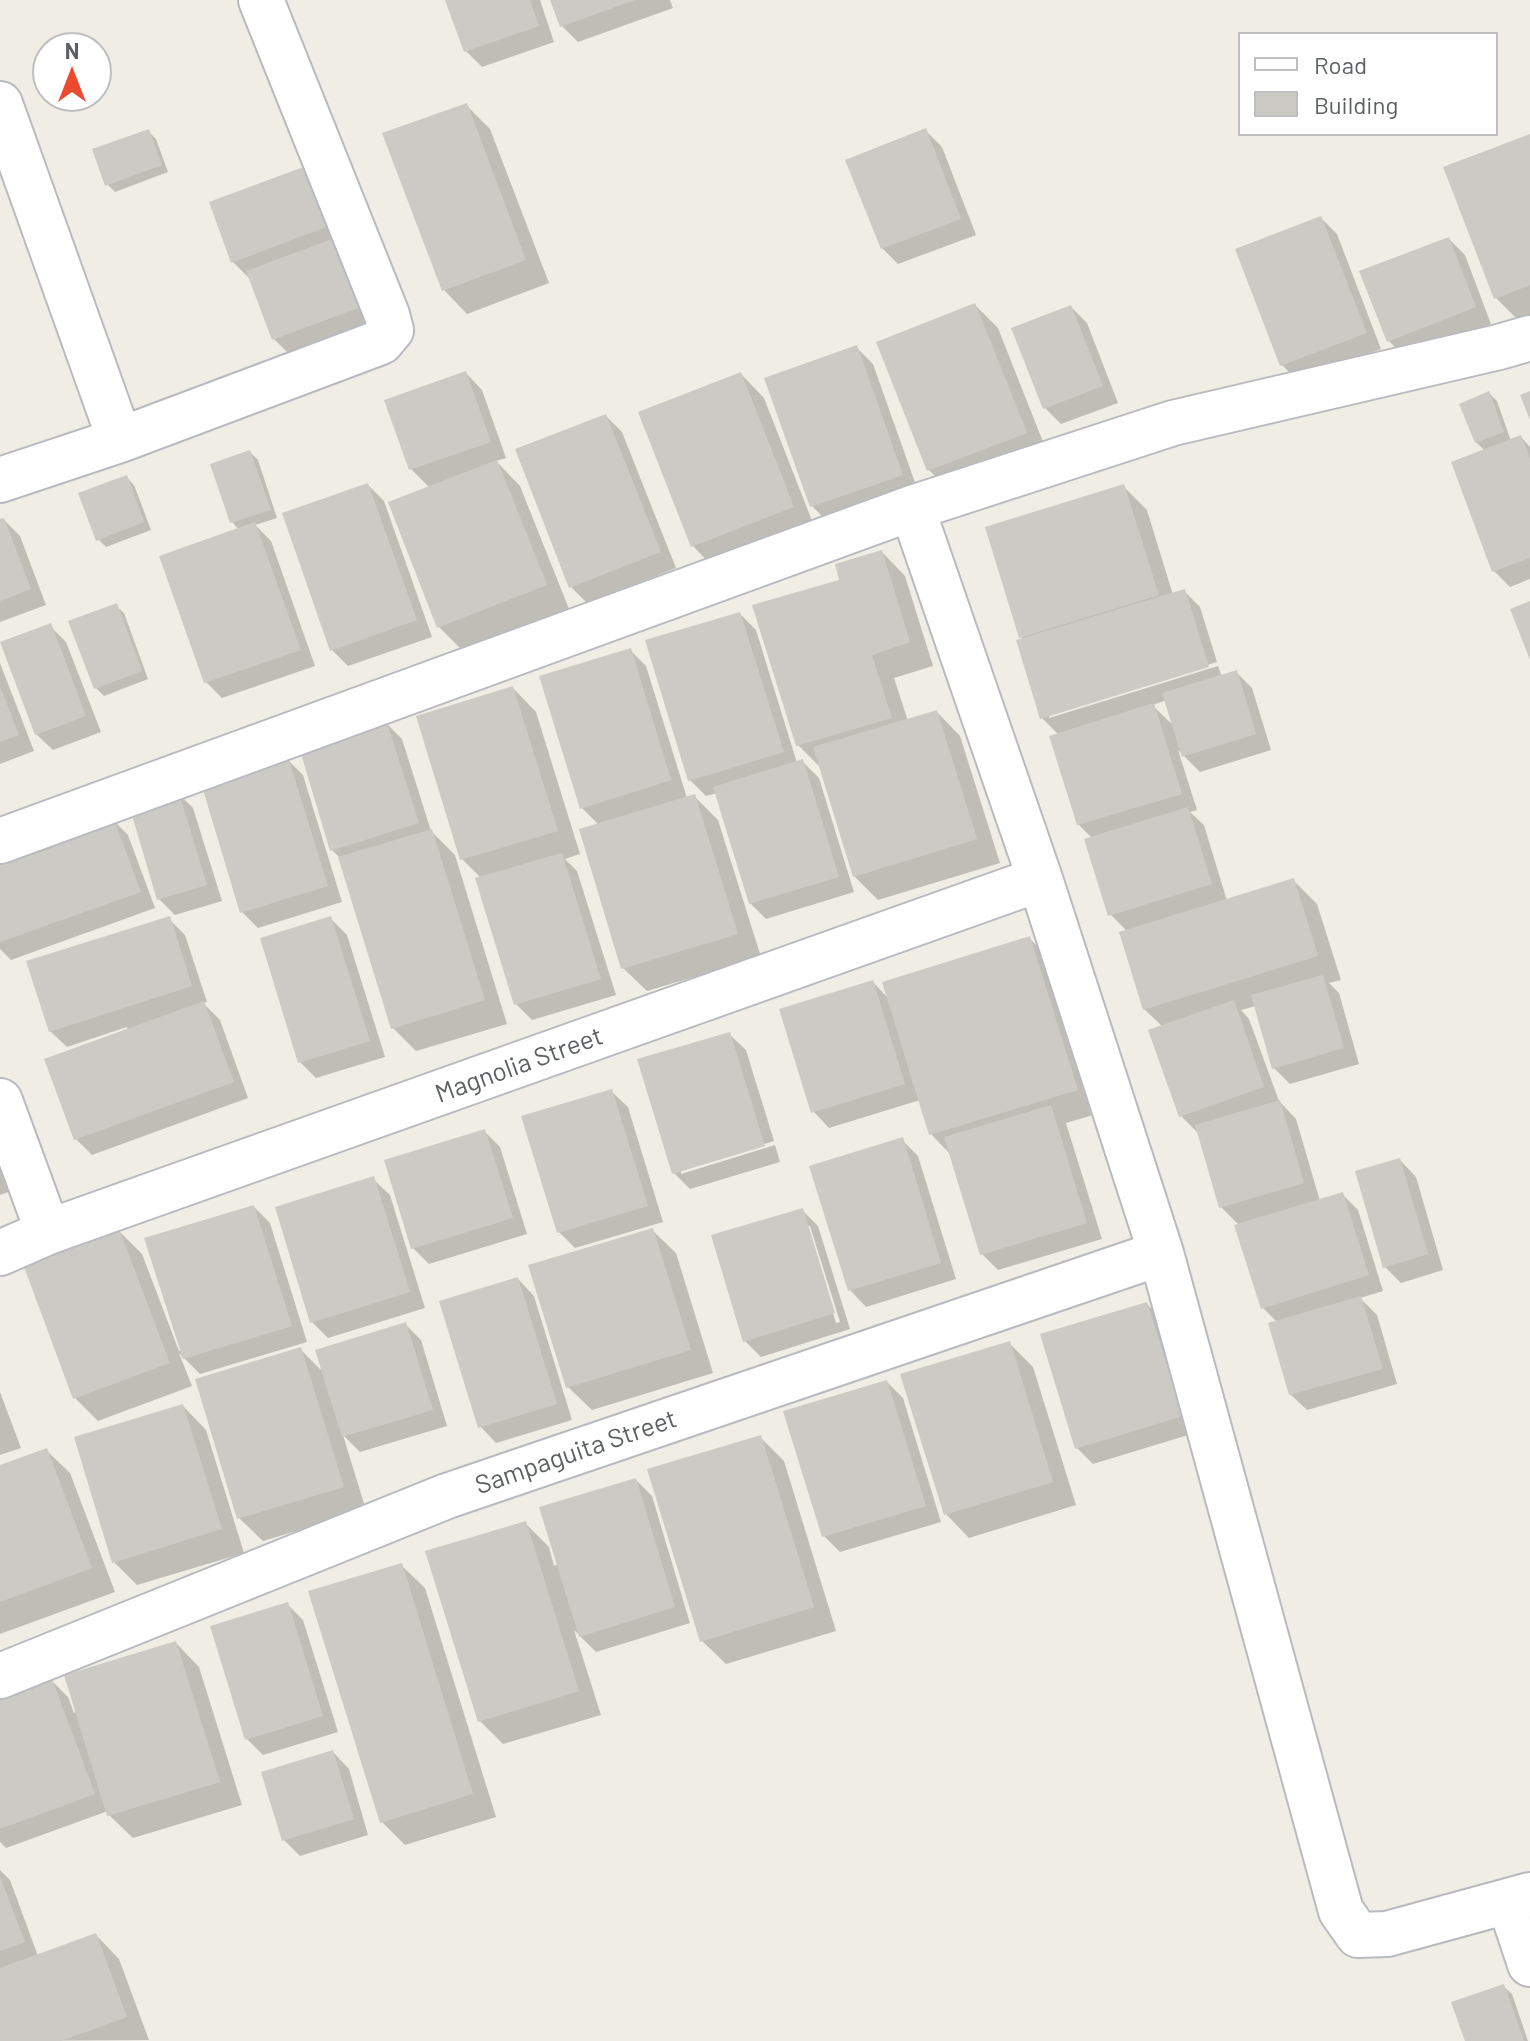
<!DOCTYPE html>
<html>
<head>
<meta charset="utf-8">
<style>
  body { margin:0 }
  #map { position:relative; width:1530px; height:2041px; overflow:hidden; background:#efede4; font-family:Barlow,sans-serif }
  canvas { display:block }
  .legend { position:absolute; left:1238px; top:32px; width:260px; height:104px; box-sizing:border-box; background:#fff; border:2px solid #bebfc1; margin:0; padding:10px 14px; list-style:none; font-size:24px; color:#5c6065 }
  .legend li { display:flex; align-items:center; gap:16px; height:40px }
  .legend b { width:40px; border:2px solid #bebfc1 }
  .north { position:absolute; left:32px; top:32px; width:80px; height:80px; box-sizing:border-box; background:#fff; border:2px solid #bebfc1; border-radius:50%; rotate:0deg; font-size:22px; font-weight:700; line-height:32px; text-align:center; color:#5c6065 }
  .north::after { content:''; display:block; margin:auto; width:28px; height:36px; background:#ec4a2e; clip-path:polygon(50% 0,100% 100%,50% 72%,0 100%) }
</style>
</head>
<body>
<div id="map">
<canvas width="1530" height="2041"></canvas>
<ul class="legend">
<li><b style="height:10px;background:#fff"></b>Road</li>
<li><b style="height:22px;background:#cccac4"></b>Building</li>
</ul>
<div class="north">N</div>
</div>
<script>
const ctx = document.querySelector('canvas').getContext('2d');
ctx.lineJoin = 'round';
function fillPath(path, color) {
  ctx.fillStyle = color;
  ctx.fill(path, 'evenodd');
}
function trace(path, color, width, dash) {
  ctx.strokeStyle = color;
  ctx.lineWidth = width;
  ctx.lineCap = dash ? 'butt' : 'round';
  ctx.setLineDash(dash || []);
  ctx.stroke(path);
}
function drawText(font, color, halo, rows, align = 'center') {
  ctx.font = font + ' Barlow,sans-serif';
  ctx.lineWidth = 8;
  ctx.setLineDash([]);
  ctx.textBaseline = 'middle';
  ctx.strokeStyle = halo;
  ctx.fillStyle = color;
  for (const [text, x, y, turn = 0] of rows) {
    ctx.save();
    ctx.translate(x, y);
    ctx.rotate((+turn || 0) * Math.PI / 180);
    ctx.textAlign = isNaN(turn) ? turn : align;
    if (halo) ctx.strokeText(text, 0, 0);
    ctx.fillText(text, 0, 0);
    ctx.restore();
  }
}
fillPath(new Path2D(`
  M448,0H540L554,42L482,67L466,51Z
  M553,0H670L673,8L578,42L562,26Z
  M466,105L490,129L549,283L467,314L444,290Z
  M926,131L942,147L976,235L898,264L882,248Z
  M149,132L156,139L168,172L115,192L107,184Z
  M1530,136V317L1519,321L1496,298Z
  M306,168L389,318L290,355L274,339L249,278L233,262Z
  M1321,218L1337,234L1381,349L1298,381L1282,365L1237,250Z
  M1449,239L1465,255L1491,324L1405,357L1389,341Z
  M975,305L998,328L1049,457L952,493L929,470Z
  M1071,307L1087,323L1118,403L1061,424L1045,408Z
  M857,348L873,364L918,491L828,522L812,506Z
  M466,373L482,390L506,458L496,461L520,486L569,609L462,650L439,627L430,488L411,469Z
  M741,374L764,398L816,531L716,570L693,546Z
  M1489,393L1497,401L1511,441L1521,437L1530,447V579L1510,587L1494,571L1485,451L1476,442Z
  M606,416L622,432L676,568L587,603L571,587Z
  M250,452L258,460L277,518L255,525L271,541L315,666L222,698L206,682L239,530L232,522Z
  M126,477L134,485L151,530L106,547L98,539Z
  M368,485L384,501L432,637L348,666L332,650Z
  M1124,487L1147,510L1173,595L1184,591L1200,607L1217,662L1049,714V718L1218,666L1222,677L1236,672L1252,688L1271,750L1200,772L1178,750L1197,810L1190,812L1204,825L1227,901L1294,881L1317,904L1341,980L1329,983L1339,993L1359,1064L1290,1084L1274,1068L1256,1006L1241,1010L1249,1019L1279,1101L1296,1119L1320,1201L1342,1194L1358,1210L1383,1291L1360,1298L1377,1315L1397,1384L1307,1410L1290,1394L1277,1322L1263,1308L1239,1225L1221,1207L1199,1132H1197L1181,1116L1163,1027L1144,1009L1127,931L1110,914L1093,839L1078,824L1059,735L1041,717L1024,640L1021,637ZM1167,700L1175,727L1152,705Z
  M4,520L20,536L46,605L0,622V521Z
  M882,552L905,576L933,666L894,678L908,721L937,712L960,736L1000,863L878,900L854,876L822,769L798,745L841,581Z
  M116,606L124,613L148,679L104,696L96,688Z
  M740,614L756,630L797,763L803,762L819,778L854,892L766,919L750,903L717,793L706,796L690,780Z
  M50,626L66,642L101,732L53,750L36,734Z
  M630,650L646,666L687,798L694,796L718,820L761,957L647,991L623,968L599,825L582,808Z
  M0,663L34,751L0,764Z
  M513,688L536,712L580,854L565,859L577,871L616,995L532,1020L516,1004L482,879L462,859Z
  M386,723L402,739L431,831L455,855L507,1024L416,1051L393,1028L340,858L332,850Z
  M287,759L303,775L342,902L258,928L242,912Z
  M177,792L193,808L222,901L175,915L159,899Z
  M112,819L128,835L155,908L11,960L0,949V859Z
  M169,919L185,935L207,1002L203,1003L220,1020L248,1098L92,1155L76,1139L128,1031L127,1027L67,1047L50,1031Z
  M331,919L347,935L385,1057L316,1078L300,1062Z
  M1030,939L1053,962L1100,1113L1066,1123L1102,1239L998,1270L982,1254L951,1155L931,1134L920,1100L829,1128L813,1111L873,982L889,999Z
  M729,1034L746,1050L774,1141L681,1170V1174L775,1145L780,1162L690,1189L674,1173Z
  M611,1091L628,1107L663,1222L575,1248L559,1232Z
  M484,1131L500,1147L527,1234L429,1264L413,1248Z
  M902,1140L918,1156L956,1279L866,1307L850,1290Z
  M0,1152L14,1190L0,1195Z
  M1400,1160L1416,1177L1443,1270L1401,1283L1385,1267Z
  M373,1179L390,1195L425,1308L328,1338L312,1322Z
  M254,1207L270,1223L307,1342L200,1374L179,1353L192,1386L98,1421L75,1398L119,1231L142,1254L179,1351L182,1350Z
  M802,1210L818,1226L850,1329L761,1357L745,1341ZM806,1226H810L840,1322L836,1323Z
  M652,1230L676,1253L713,1373L592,1410L568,1387Z
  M518,1279L534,1296L572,1420L496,1443L480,1426Z
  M1147,1304L1163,1320L1198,1432L1093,1464L1077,1448Z
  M405,1324L421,1340L447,1426L360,1452L343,1435L366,1510L263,1541L239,1518L300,1349L325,1374Z
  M1009,1343L1033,1367L1076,1505L969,1538L946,1514Z
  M887,1382L903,1398L941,1522L840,1552L824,1536Z
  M0,1392L21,1448L0,1455Z
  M183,1406L206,1430L244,1553L137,1585L114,1562Z
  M760,1437L784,1461L836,1631L726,1664L702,1641Z
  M46,1450L70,1473L115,1592L0,1634V1467Z
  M636,1480L652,1496L690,1623L596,1652L574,1630L601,1715L503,1744L480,1721L525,1523L549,1547L554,1566L558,1564Z
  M401,1565L425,1588L496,1817L405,1845L381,1821Z
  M287,1604L303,1620L338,1732L263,1755L247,1739Z
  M176,1643L199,1667L242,1805L133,1838L109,1815L108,1811L6,1848L0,1842V1701L52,1681L68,1697L74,1713Z
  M333,1752L349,1769L368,1835L300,1856L284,1840Z
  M0,1870L10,1880L38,1956L96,1935L119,1959L149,2040L0,2041Z
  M1504,1987L1512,1994L1528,2041H1467Z`), '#0003');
fillPath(new Path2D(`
  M445,0H530L539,26L464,52Z
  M550,0H635L560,27Z
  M467,103L526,260L442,291L382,133Z
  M926,128L961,219L881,249L845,160Z
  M149,129L162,165L105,186L92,149Z
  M1530,134V285L1494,299L1443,167Z
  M306,166L329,226L231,263L209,202Z
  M1321,216L1367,333L1280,366L1235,249Z
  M348,233L374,302L272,340L246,271Z
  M1449,237L1476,307L1387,342L1359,271Z
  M975,303L1027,433L927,471L876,342Z
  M1071,305L1103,386L1043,409L1011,328Z
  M857,345L903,475L810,507L764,378Z
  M466,371L491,442L409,470L384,400Z
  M741,372L794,507L691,547L638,412Z
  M1489,391L1504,432L1475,443L1459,404Z
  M1530,391V420L1520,395Z
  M606,414L661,552L569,588L515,449Z
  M1521,435L1530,458V558L1492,572L1451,462Z
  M250,450L271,510L230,523L210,464Z
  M497,460L547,585L437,628L388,502Z
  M127,475L144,522L96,541L78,493Z
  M368,483L417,620L330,651L282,513Z
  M1124,484L1159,595L1019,638L985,527Z
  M4,518L31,589L0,601V519Z
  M255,522L301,650L204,683L159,556Z
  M882,550L910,642L872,655L892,718L796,746L752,605L839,580L835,564Z
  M1185,589L1209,667L1040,719L1016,640Z
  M1530,601V660L1510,609Z
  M117,603L142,671L94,689L68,621Z
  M740,612L784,752L688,781L645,640Z
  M51,623L86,716L35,735L0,642Z
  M631,648L671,780L580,809L539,676Z
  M1237,670L1256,734L1182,757L1162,693Z
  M0,686L19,735L0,742Z
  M513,686L558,831L460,860L416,716Z
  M1154,703L1182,794L1077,825L1049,736Z
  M937,710L977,839L853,877L813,747Z
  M386,720L419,823L330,851L299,747Z
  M288,757L328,886L240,913L201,783Z
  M803,759L839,877L749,904L713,787Z
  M178,790L207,885L157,900L129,805Z
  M695,794L738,934L621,969L579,829Z
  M1188,807L1212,884L1108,916L1084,839Z
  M113,817L141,892L0,942V857Z
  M432,829L485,1000L391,1029L338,857Z
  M562,853L601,979L514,1005L475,878Z
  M1294,878L1318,956L1143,1010L1119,932Z
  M170,916L192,986L49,1032L26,961Z
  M331,916L370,1041L298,1063L260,938Z
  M1030,936L1078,1090L929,1135L882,982Z
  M1323,975L1344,1048L1272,1069L1251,995Z
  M873,980L905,1084L811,1113L779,1009Z
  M1234,1000L1264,1087L1179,1117L1148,1030Z
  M204,1001L234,1082L74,1140L44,1059Z
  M730,1032L765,1146L672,1174L637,1059Z
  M612,1089L648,1206L557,1233L521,1116Z
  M1280,1100L1304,1183L1219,1208L1195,1125Z
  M1051,1105L1087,1223L980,1255L944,1137Z
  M485,1129L513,1218L411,1249L384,1160Z
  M903,1137L941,1263L848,1291L809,1166Z
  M1400,1158L1428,1254L1383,1268L1355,1171Z
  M374,1176L410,1292L310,1323L275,1207Z
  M1343,1192L1369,1275L1261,1309L1234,1225Z
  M254,1205L292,1326L183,1359L144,1238Z
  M803,1208L835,1313L743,1342L711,1235Z
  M653,1228L691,1350L566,1388L528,1265Z
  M119,1229L170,1363L73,1399L23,1264Z
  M518,1277L557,1404L478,1428L439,1301Z
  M1361,1296L1383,1369L1289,1395L1268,1323Z
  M1147,1302L1183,1416L1075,1449L1040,1334Z
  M406,1322L433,1410L342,1437L315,1350Z
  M1010,1341L1053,1482L944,1515L900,1374Z
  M301,1347L344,1487L237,1519L195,1379Z
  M887,1380L926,1506L822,1537L783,1411Z
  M183,1404L222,1529L112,1563L74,1437Z
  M761,1435L814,1607L700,1642L647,1469Z
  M47,1448L92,1568L0,1602V1465Z
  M636,1478L675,1607L579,1637L539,1507Z
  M526,1521L579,1691L478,1722L425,1551Z
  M402,1563L473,1794L380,1823L308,1591Z
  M288,1602L323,1716L245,1740L210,1626Z
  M176,1641L220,1782L107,1816L64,1675Z
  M52,1679L95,1794L0,1829V1698Z
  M333,1750L354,1819L282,1841L261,1772Z
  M0,1877L25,1942L0,1951Z
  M96,1933L127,2017L61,2041H0V1968Z
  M1504,1984L1524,2041H1465L1451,2002Z`), '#cccac4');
const street = new Path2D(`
  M0,104L120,440
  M0,480L120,440L381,342L391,330L387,315L261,0
  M912,508L1040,879L1161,1253L1341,1911L1358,1935L1387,1934L1530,1895
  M0,841L912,508L1173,423L1499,347L1530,338
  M0,1101L48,1232
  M0,1253L48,1232L1040,879
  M0,1676L447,1496L1161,1253
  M1509,1901L1530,1964`);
trace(street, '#b7babf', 48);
trace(street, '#fff', 44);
drawText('26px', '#5c6065', '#fff', [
  ["Magnolia Street",519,1065,-20],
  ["Sampaguita Street",576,1452,-19]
]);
</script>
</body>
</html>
